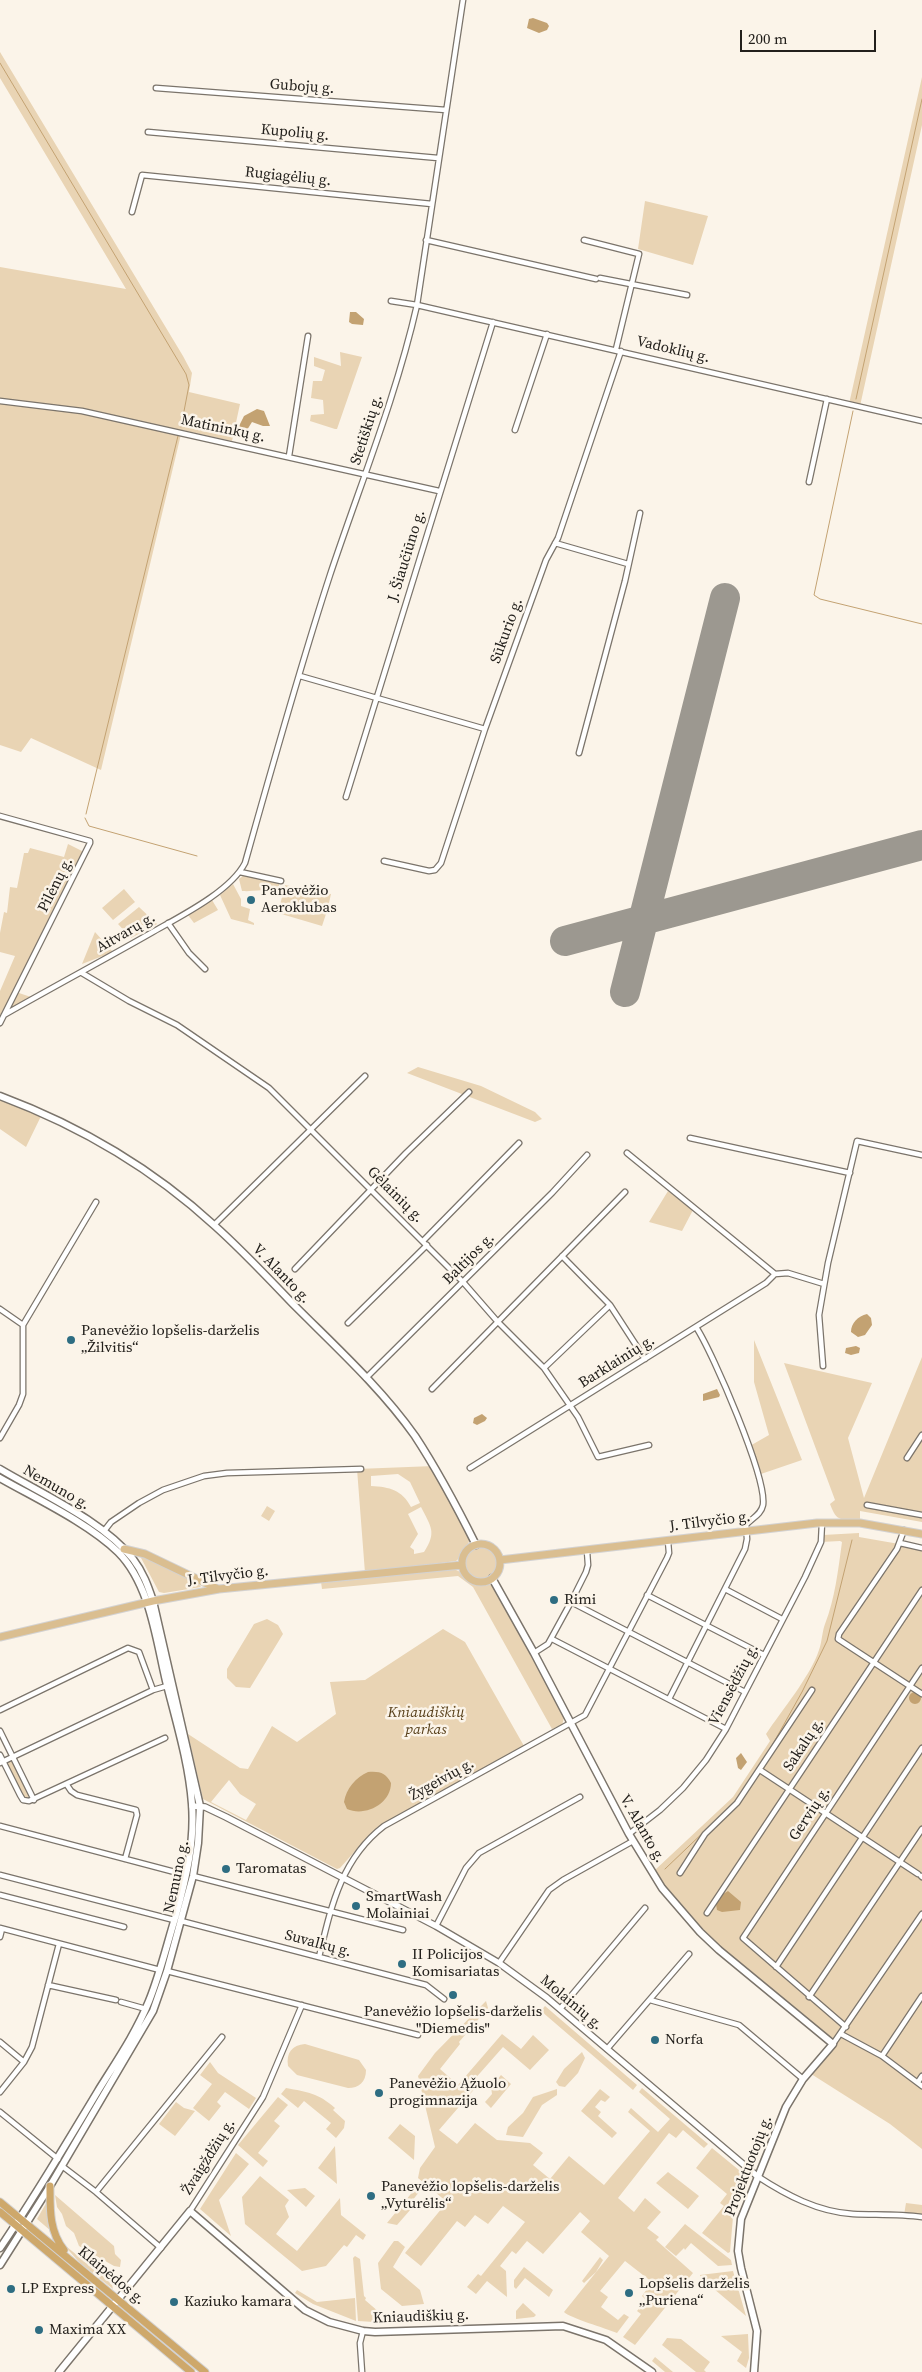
<!DOCTYPE html>
<html>
<head>
<meta charset="utf-8">
<style>
  body { margin:0 }
  #map { position:relative; width:922px; height:2372px; overflow:hidden; background:#fbf4e9; font-family:"Source Serif 4",serif }
  canvas { display:block }
  .scale { position:absolute; left:740px; top:30px; width:136px; height:22px; box-sizing:border-box; border:2px solid #23201c; border-top:0; padding-left:6px; font-size:15px; line-height:18px; white-space:nowrap; color:#23201c; -webkit-text-stroke:4px #fbf4e9; paint-order:stroke }
</style>
</head>
<body>
<div id="map">
<canvas width="922" height="2372"></canvas>
<div class="scale">200 m</div>
</div>
<script>
const ctx = document.querySelector('canvas').getContext('2d');
ctx.lineJoin = 'round';
function fillPath(path, color) {
  ctx.fillStyle = color;
  ctx.fill(path, 'evenodd');
}
function trace(path, color, width, dash) {
  ctx.strokeStyle = color;
  ctx.lineWidth = width;
  ctx.lineCap = dash ? 'butt' : 'round';
  ctx.setLineDash(dash || []);
  ctx.stroke(path);
}
function drawText(font, color, halo, rows, align = 'center') {
  ctx.font = font + ' "Source Serif 4",serif';
  ctx.lineWidth = 5;
  ctx.setLineDash([]);
  ctx.textBaseline = 'middle';
  ctx.strokeStyle = halo;
  ctx.fillStyle = color;
  for (const [text, x, y, turn = 0] of rows) {
    ctx.save();
    ctx.translate(x, y);
    ctx.rotate((+turn || 0) * Math.PI / 180);
    ctx.textAlign = isNaN(turn) ? turn : align;
    if (halo) ctx.strokeText(text, 0, 0);
    ctx.fillText(text, 0, 0);
    ctx.restore();
  }
}
fillPath(new Path2D(`
  M0,52L183,356L192,373L189,392L240,404L232,441L182,430L101,770L31,738L21,752L0,745V267L126,289L0,78Z
  M922,77V125L860,406L849,404Z
  M645,201L708,216L693,265L638,249Z
  M340,352L362,357L337,429H335L310,421L311,415L324,414L323,400L311,398L313,381H322L325,370L314,366V357L341,366Z
  M68,844L86,853L16,992L34,998L16,1007L7,1006L0,1018V991L15,956L0,952V933L4,912L7,913L10,887L17,888L24,853H28L30,848L64,857Z
  M244,875L279,884V891C267,888 255,892 242,891L239,879Z
  M233,884L241,899V906L250,909L248,920L254,923V925L231,919L220,895Z
  M285,885L331,894L328,907L303,904L302,912L314,915L316,906L328,908L322,926L278,913Z
  M124,889L135,902L113,920L102,908Z
  M212,900L218,910L194,923L188,915Z
  M139,907L157,924L131,938L118,924Z
  M95,932L113,952L82,964Z
  M418,1067L481,1086L535,1112L542,1119L535,1122L407,1073Z
  M0,1096L43,1112L26,1147L0,1129Z
  M668,1191L693,1210L682,1231L649,1222Z
  M754,1340L802,1460L758,1475L748,1447L769,1435L754,1382Z
  M922,1357V1522L860,1511V1520C841,1519 837,1523 830,1504L835,1500L784,1363L872,1383L848,1438L864,1498Z
  M434,1466C443,1482 470,1524 469,1541C468,1548 461,1557 456,1561L365,1573L357,1469ZM398,1474L410,1482L420,1503L411,1507C402,1490 390,1487 371,1486V1476ZM421,1507C431,1527 437,1532 424,1552L414,1554V1550L410,1547L418,1534L408,1514Z
  M267,1506L275,1511L269,1521L261,1516Z
  M859,1533V1537L922,1548V2149L890,2124L808,2072L836,2040C818,2031 804,2012 786,2001C739,1962 685,1925 655,1870L733,1797L770,1741L766,1734C782,1710 810,1677 819,1650C822,1642 822,1632 825,1624C835,1598 838,1571 842,1542L840,1541L821,1542L823,1535Z
  M464 1562a17 17 0 1 1 34 0a17 17 0 1 1-34 0Z
  M140,1556L158,1563L199,1584L201,1587L164,1593L159,1592Z
  M452,1569C462,1570 465,1579 474,1582C482,1585 487,1582 495,1587L564,1718L562,1725L552,1729L473,1587L458,1576L322,1589L321,1582Z
  M267,1619L278,1625L283,1634L250,1688L236,1687L227,1678V1669L254,1624Z
  M443,1629L465,1642L524,1746L383,1825L364,1841L340,1868L337,1869L203,1799L188,1734L240,1768L248,1769L272,1726L297,1742L336,1714L330,1682L365,1680ZM229,1780L240,1794L256,1804L246,1820L211,1802Z
  M9,1761L12,1762L29,1795L27,1799L23,1797L7,1764Z
  M486,2001L488,2008L459,2042L460,2044L440,2069L458,2085L502,2034L521,2049L533,2035L549,2050L530,2070L503,2047L473,2081L477,2086L439,2130L457,2144L475,2123L497,2140L530,2143L543,2153L533,2165L550,2179L569,2156L604,2185L650,2131L628,2112L631,2108L658,2132L670,2119L639,2092L642,2088L708,2144L704,2148L683,2130L676,2138L669,2133L618,2198L634,2212L645,2198L661,2212L647,2228L659,2237L656,2240L693,2273L635,2345L623,2337L641,2314L637,2311L646,2300L642,2296L652,2282L625,2261L600,2291L608,2297L601,2307L618,2320L624,2314L629,2317L617,2333C605,2328 570,2318 564,2312L609,2256L581,2232L590,2221L580,2212L543,2254L527,2241L516,2254L512,2251L500,2266L506,2271L507,2297L487,2281L476,2294L467,2287L478,2274L481,2276L525,2222L503,2206L488,2224L475,2215L465,2227L457,2221L421,2266L405,2253L447,2202L418,2178L420,2168L435,2147L418,2076L435,2053Z
  M545,2006L637,2085L633,2090L541,2011Z
  M305,2044L359,2060L366,2070C366,2082 359,2088 348,2088L297,2075L288,2066C286,2053 292,2045 305,2044Z
  M582,2052L585,2058L578,2073L565,2087L559,2086L556,2082L564,2069Z
  M210,2062L218,2073L256,2098L249,2109L225,2092L217,2102L221,2106L209,2121L193,2108L212,2084L200,2075Z
  M501,2075L511,2084L491,2108L485,2102L492,2094L491,2087Z
  M286,2088C308,2092 318,2093 335,2108L333,2110L345,2121L344,2128L336,2138L326,2129L331,2123L304,2101L298,2108L281,2094Z
  M557,2089V2095L542,2105L523,2137L506,2135L508,2127L523,2113L533,2097Z
  M600,2089L610,2097L605,2102L601,2100L595,2107L601,2112L598,2116L617,2133L612,2138L581,2111Z
  M278,2097L288,2105L274,2121L280,2126L258,2153L268,2161L263,2167L238,2145Z
  M176,2102L184,2108L195,2111L175,2136L159,2124Z
  M400,2124L415,2136L414,2160L388,2138Z
  M335,2146L337,2184L318,2168Z
  M712,2148L745,2175L746,2179L733,2217L730,2252L728,2253L702,2233L724,2206L720,2203L727,2194L696,2168Z
  M236,2153L249,2164L219,2200L231,2236L200,2209Z
  M668,2172L699,2196L688,2209L656,2183Z
  M260,2176L289,2200L285,2206L289,2217L276,2234L297,2251L340,2198L341,2215L366,2235L363,2240L356,2235L347,2247L344,2245L326,2266L302,2271L245,2224L242,2197Z
  M419,2184L423,2187L408,2206L411,2209L397,2225L387,2223Z
  M305,2188L315,2196L306,2207L287,2190Z
  M55,2195L114,2246L115,2254L121,2260L120,2267L114,2266L79,2246L74,2233L66,2226L62,2214L57,2207Z
  M48,2200L51,2231L37,2219Z
  M906,2203L922,2205V2217L904,2215Z
  M685,2224L731,2260L732,2265L718,2266L691,2243L685,2250L684,2248L676,2256L665,2247Z
  M394,2241H398L405,2247L393,2267L420,2290L424,2304L402,2306L381,2289L378,2263Z
  M61,2242L112,2284L113,2289L80,2263Z
  M355,2256L360,2259L364,2296L366,2298L365,2300L386,2318L388,2316L390,2323L358,2321L353,2258Z
  M600,2257L603,2260L596,2272L584,2283L582,2281Z
  M524,2267L553,2290L549,2297L525,2278L516,2289L514,2287V2280Z
  M733,2271L746,2316L701,2278L700,2275Z
  M297,2290L317,2302L355,2298L356,2321L313,2304L295,2293Z
  M523,2303L536,2315L534,2317L516,2319V2311Z
  M748,2334L749,2358L746,2368L737,2361L742,2352L721,2336Z
  M667,2338L681,2339L710,2362L704,2370L706,2372H696L662,2345Z
  M655,2357L673,2372H665L652,2361Z`), '#e9d4b4');
fillPath(new Path2D(`
  M533,18L547,23L549,26L547,30L539,33L527,28L529,19Z
  M350,312H356L364,319L363,325L352,324L349,322Z
  M257,409L264,411L270,426H263L252,422L247,430L240,429L239,426L244,416Z
  M867,1314L871,1318L872,1325L865,1335L858,1337L851,1332C851,1323 858,1316 867,1314Z
  M856,1346L860,1348L859,1353L851,1355L845,1353L846,1348Z
  M717,1389L720,1395L719,1397L703,1401V1394Z
  M482,1414L487,1418L485,1421L477,1425L473,1423L474,1418Z
  M909 1698a6 6 0 1 1 12 0a6 6 0 1 1-12 0Z
  M741,1753L747,1762L741,1770L738,1768L736,1758Z
  M368,1772C380,1771 386,1773 391,1783C391,1804 365,1817 347,1809L344,1802C346,1789 356,1777 368,1772Z
  M728,1891L741,1902L740,1910L722,1912L717,1910L716,1904L723,1894Z`), '#c3a272');
trace(new Path2D(`
  M0,63L186,374L189,385L181,427
  M856,399L922,99
  M853,411L814,595L820,599L922,624
  M86,814L178,436
  M85,818L89,826L197,856
  M769,1751L802,1692L827,1641L852,1540
  M665,1869L710,1826`), '#c3a272', 1);
trace(new Path2D(`
  M565,941L922,845
  M625,992L725,598`), '#9c9890', 30);
const minor = new Path2D(`
  M156,88L446,110
  M148,132L438,158
  M132,212L142,175L432,204
  M426,240L596,279
  M584,240L639,254L616,349
  M600,278L687,295
  M391,301L417,305L922,421
  M0,401L82,411L439,491
  M515,430L547,334
  M289,456L308,336
  M809,482L827,399
  M555,543L628,564
  M300,676L485,729
  M579,753L625,581L640,513
  M346,797L493,322
  M0,816L90,841V843L0,1023
  M384,861L429,871L435,870L441,863L485,729L546,560L558,538L621,351
  M240,872L281,881
  M168,923L189,953L205,969
  M82,973L129,1001L177,1025L269,1088L463,1282L497,1321L544,1368L578,1417L598,1457L649,1445
  M4,1015C53,987 102,961 151,933C179,917 230,892 245,863C272,767 299,670 330,575C360,485 396,397 417,305L463,0
  M690,1138L850,1173
  M627,1153L775,1274L788,1273L824,1284
  M214,1225L365,1076
  M423,1241L519,1143
  M562,1256L610,1305L645,1359
  M295,1269L406,1153L469,1092
  M0,1309L23,1325V1394L19,1405L0,1438
  M348,1323L427,1245
  M23,1325L96,1202
  M823,1366L819,1315L828,1263L857,1141L922,1155
  M544,1368L610,1305
  M366,1378L552,1193L587,1155
  M432,1389L625,1192
  M907,1458L922,1435
  M470,1468L766,1283L775,1274
  M867,1505L922,1515
  M904,1530L897,1549L839,1634L838,1639L922,1694
  M104,1531L111,1522L139,1503L163,1490L204,1476L227,1473L361,1469
  M900,1543L922,1548
  M725,1589L782,1619
  M647,1595L764,1655
  M571,1602L745,1692
  M552,1639L726,1729
  M534,1653L548,1644L571,1602L586,1572L588,1565L587,1551
  M669,1699L745,1549L747,1539L746,1525C752,1518 761,1515 763,1505C767,1478 713,1353 696,1327
  M0,1710L128,1648L139,1652L153,1690
  M0,1731L34,1800
  M0,1755L20,1795L23,1800L29,1801L165,1738
  M0,1763L153,1690L167,1686
  M760,1770L918,1874
  M67,1785L71,1791L77,1795L136,1810L137,1815L125,1859
  M0,1826L186,1875
  M629,1834L660,1810L683,1788L706,1760L726,1729L805,1577L821,1542L822,1523
  M680,1873L705,1834L737,1803L812,1690
  M0,1875L174,1920
  M193,1876L403,1930
  M921,1876L922,1877
  M0,1895L124,1927
  M707,1913L922,1590
  M181,1921L426,1985L444,1999
  M436,1926L466,1868L479,1853L580,1797
  M0,1928L160,1970
  M0,1937L2,1929
  M319,1957C331,1907 341,1859 384,1826L585,1715L667,1558L669,1553L668,1541
  M499,1963L549,1890L563,1880L633,1841
  M776,1967L922,1748
  M167,1971L418,2035
  M48,1985L116,2000
  M809,1997L922,1829
  M650,2000L739,2025L803,2079
  M121,2002L146,2009
  M560,2009L645,1908
  M846,2027L743,1938L922,1668
  M841,2034L882,2056L922,2086
  M0,2042L24,2062
  M833,2044L922,1914
  M607,2049L689,1954
  M882,2056L922,1996
  M918,2082L922,2076
  M0,2092L24,2062L32,2047L59,1944
  M0,2112L58,2159
  M62,2166L96,2192L161,2248
  M757,2176C786,2195 818,2212 853,2214C876,2215 899,2214 922,2217
  M96,2192L222,2037
  M190,2211L263,2097L302,2005
  M362,2372L360,2343L363,2331`);
const tertiary = new Path2D(`
  M192,1806L205,1807L226,1817L436,1926L499,1963L547,1998L757,2176`);
const secondary = new Path2D(`
  M0,1096C80,1126 152,1168 215,1226C243,1251 269,1279 295,1306C336,1347 381,1388 415,1436C438,1471 457,1507 476,1545
  M0,1469C42,1494 103,1521 133,1559C143,1572 148,1586 153,1601L200,1806L198,1843L193,1876L167,1971L153,2011L50,2186L0,2265
  M0,1478C37,1499 88,1523 118,1552C150,1584 156,1639 166,1681C176,1721 189,1763 192,1804C195,1842 186,1879 176,1915C167,1944 160,1974 149,2001C136,2033 116,2062 98,2091C66,2144 35,2197 0,2248
  M492,1578L534,1653L629,1834L662,1888L700,1932L719,1950L833,2044L803,2079L786,2107L741,2219L738,2251L741,2268L757,2331L754,2372
  M59,2372L190,2211L305,2310L329,2322L363,2331L375,2332L563,2326L606,2340L652,2372`);
const primary = new Path2D(`
  M462 1563a19 19 0 1 1 38 0a19 19 0 1 1-38 0Z
  M124,1549L145,1554L218,1589
  M500,1560L817,1523H860L922,1534
  M0,1637L153,1601L219,1589L462,1565`);
const trunk = new Path2D(`
  M50,2186C50,2209 49,2231 64,2250
  M0,2202L205,2372
  M0,2212L191,2372`);
trace(minor, '#7b746b', 7);
trace(tertiary, '#7b746b', 8);
trace(secondary, '#7b746b', 9);
trace(primary, '#d3d2d2', 9);
trace(trunk, '#d3d2d2', 9);
trace(minor, '#fff', 4.5);
trace(tertiary, '#fff', 5.5);
trace(secondary, '#fff', 6);
trace(primary, '#dabe90', 7);
trace(trunk, '#cea86b', 7);
for (const [x, y, r, color] of [
  [251,900,5,"#2e6d82"],
  [71,1340,5,"#2e6d82"],
  [554,1600,5,"#2e6d82"],
  [226,1869,5,"#2e6d82"],
  [356,1906,5,"#2e6d82"],
  [402,1964,5,"#2e6d82"],
  [453,1995,5,"#2e6d82"],
  [655,2040,5,"#2e6d82"],
  [379,2093,5,"#2e6d82"],
  [371,2196,5,"#2e6d82"],
  [11,2289,5,"#2e6d82"],
  [629,2293,5,"#2e6d82"],
  [174,2302,5,"#2e6d82"],
  [39,2330,5,"#2e6d82"]
]) {
  const dot = new Path2D();
  dot.arc(x, y, r, 0, 2 * Math.PI);
  ctx.fillStyle = color;
  ctx.fill(dot);
  trace(dot, '#fbf4e9', 2);
}
drawText('15px', '#23201c', '#fbf4e9', [
  ["Gubojų g.",302,87,4],
  ["Kupolių g.",295,133,5],
  ["Rugiagėlių g.",288,177,6],
  ["Vadoklių g.",673,350,13],
  ["Matininkų g.",223,429,12],
  ["Stetiškių g.",367,430,-72],
  ["J. Šiaučiūno g.",407,556,-73],
  ["Sūkurio g.",507,631,-70],
  ["Pilėnų g.",56,885,-63],
  ["Aitvarų g.",126,933,-30],
  ["Gėlainių g.",395,1195,45],
  ["Baltijos g.",469,1259,-45],
  ["V. Alanto g.",281,1274,46],
  ["Barklainių g.",617,1362,-32],
  ["Nemuno g.",56,1488,30],
  ["J. Tilvyčio g.",710,1522,-7],
  ["J. Tilvyčio g.",228,1576,-7],
  ["Viensėdžių g.",734,1685,-62],
  ["Sakalų g.",804,1745,-56],
  ["Žygeivių g.",442,1780,-29],
  ["Gervių g.",810,1814,-56],
  ["V. Alanto g.",642,1829,60],
  ["Nemuno g.",177,1877,-78],
  ["Suvalkų g.",318,1944,15],
  ["Molainių g.",571,2003,40],
  ["Žvaigždžių g.",209,2157,-58],
  ["Projektuotojų g.",749,2166,-69],
  ["Klaipėdos g.",111,2276,40],
  ["Kniaudiškių g.",421,2317,-2]
]);
drawText('15px', '#23201c', '#fbf4e9', [
  ["Panevėžio",261,891],
  ["Aeroklubas",261,908],
  ["Panevėžio lopšelis-darželis",81,1331],
  ["„Žilvitis“",81,1348],
  ["Rimi",564,1600],
  ["Taromatas",236,1869],
  ["SmartWash",366,1897],
  ["Molainiai",366,1914],
  ["II Policijos",412,1955],
  ["Komisariatas",412,1972],
  ["Panevėžio lopšelis-darželis",453,2012,"center"],
  ["\"Diemedis\"",453,2029,"center"],
  ["Norfa",665,2040],
  ["Panevėžio Ąžuolo",389,2084],
  ["progimnazija",389,2101],
  ["Panevėžio lopšelis-darželis",381,2187],
  ["„Vyturėlis“",381,2204],
  ["Lopšelis darželis",639,2284],
  ["„Puriena“",639,2301],
  ["LP Express",21,2289],
  ["Kaziuko kamara",184,2302],
  ["Maxima XX",49,2330]
], 'left');
drawText('italic 15px', '#573f19', '#fbf4e9', [
  ["Kniaudiškių",426,1713],
  ["parkas",426,1730]
]);
</script>
</body>
</html>
